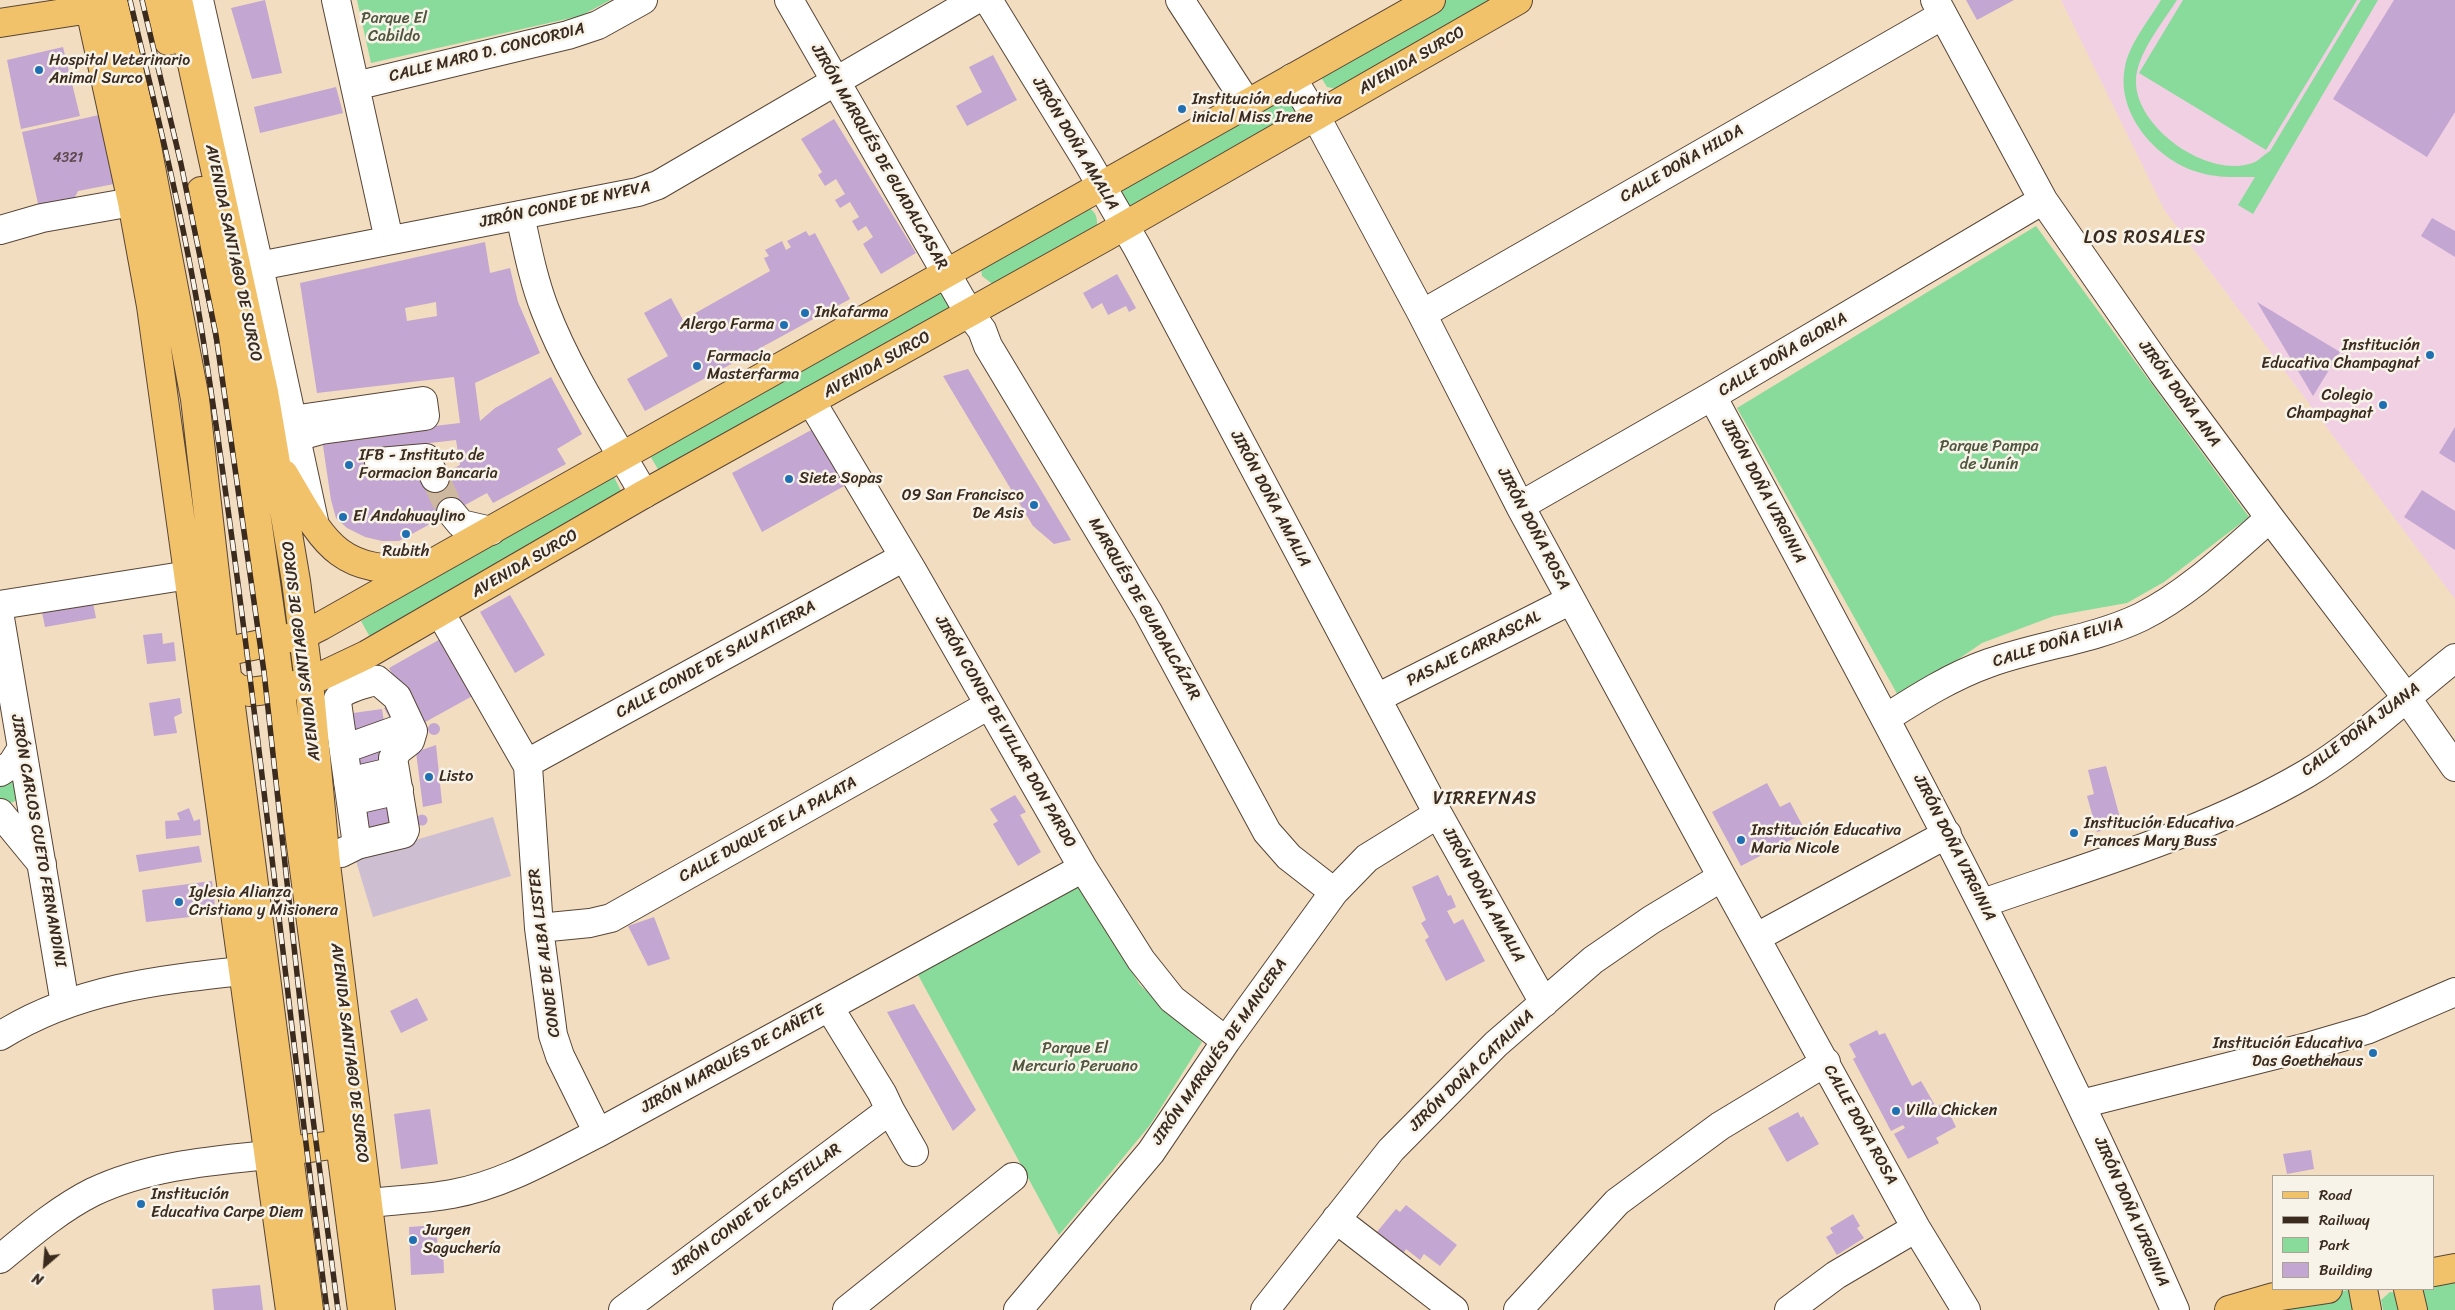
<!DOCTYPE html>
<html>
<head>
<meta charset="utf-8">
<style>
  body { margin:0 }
  #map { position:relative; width:2455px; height:1310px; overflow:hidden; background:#f3ddc0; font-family:Sriracha,sans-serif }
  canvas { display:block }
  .legend { position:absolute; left:2272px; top:1175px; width:162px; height:115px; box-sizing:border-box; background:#f7f3e8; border:1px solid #aca397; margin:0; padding:6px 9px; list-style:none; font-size:15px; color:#3b2a1e }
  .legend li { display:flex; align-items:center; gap:10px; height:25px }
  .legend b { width:25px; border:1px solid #aca397 }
  .north { position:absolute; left:20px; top:1240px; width:50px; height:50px; -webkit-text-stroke:4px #f7f3e8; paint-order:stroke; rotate:207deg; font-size:14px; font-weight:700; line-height:20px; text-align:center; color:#3b2a1e }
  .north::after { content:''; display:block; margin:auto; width:18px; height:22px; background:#3b2a1e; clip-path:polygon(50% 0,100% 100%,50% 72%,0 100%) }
</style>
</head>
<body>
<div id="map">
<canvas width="2455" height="1310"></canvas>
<ul class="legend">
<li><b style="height:6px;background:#f2c26a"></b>Road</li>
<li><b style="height:6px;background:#3b2a1e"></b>Railway</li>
<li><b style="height:14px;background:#89db9b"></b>Park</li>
<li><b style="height:14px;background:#c3a6d1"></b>Building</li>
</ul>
<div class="north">N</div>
</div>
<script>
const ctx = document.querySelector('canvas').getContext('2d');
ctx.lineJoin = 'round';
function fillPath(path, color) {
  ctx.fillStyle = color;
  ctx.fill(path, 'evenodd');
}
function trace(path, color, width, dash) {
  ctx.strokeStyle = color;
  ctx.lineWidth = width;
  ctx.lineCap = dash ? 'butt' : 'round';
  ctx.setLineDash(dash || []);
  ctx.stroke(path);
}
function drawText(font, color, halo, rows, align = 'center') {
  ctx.font = font + ' Sriracha,sans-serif';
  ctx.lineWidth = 5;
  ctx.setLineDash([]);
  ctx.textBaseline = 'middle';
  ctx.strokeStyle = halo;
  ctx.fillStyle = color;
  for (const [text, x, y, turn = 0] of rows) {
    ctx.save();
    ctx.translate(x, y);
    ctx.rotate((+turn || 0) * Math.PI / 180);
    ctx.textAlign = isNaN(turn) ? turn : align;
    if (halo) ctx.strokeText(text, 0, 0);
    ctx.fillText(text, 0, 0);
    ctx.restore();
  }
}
fillPath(new Path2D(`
  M2061,0H2455V599L2165,211Z`), '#f1d0e4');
fillPath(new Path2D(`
  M493,817L511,876L373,917L355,858Z`), '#cebed1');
fillPath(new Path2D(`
  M357,0H611L580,16L371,63Z
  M1447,0H1495L1337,89L1327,87L1322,79L1325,68Z
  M2161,0H2177C2163,22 2136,55 2136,81C2135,128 2210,181 2255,162C2260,159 2265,154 2270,151L2361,0H2378L2253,214L2238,205L2255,177C2236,177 2219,178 2201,173C2158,162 2115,114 2125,67C2129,44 2149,20 2161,0Z
  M2183,0H2357L2266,150L2139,73Z
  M1279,94L1291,96L1296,108L1295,118L1135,212L1125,206L1118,185Z
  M1083,205C1095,210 1098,215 1097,228L995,286L982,276L981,269Z
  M2036,226L2249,517L2164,582L2127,603L2054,616L1982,643L1900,699L1737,408Z
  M941,287L954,311L662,476L649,454Z
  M611,471L622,493L371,639L361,621Z
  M16,779L20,799L8,804L0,800V780Z
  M1078,886L1140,985L1202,1042L1150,1125L1059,1235L917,973Z
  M2455,1273V1310H2419L2415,1289H2434V1276Z
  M2353,1289L2361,1310H2256Z
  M2390,1292L2398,1293L2403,1310H2383L2381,1300Z`), '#89db9b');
fillPath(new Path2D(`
  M265,0L282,73L252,79L231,8Z
  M1966,0H2014L1977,20Z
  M2394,0H2455V112L2427,157L2333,99Z
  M63,47L80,116L21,129L7,60Z
  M993,55L1017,100L967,126L956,106L982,92L969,67Z
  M336,87L343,113L260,133L254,107Z
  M99,115L114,184L78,191L74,199L39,208L22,132Z
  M834,119L916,253L881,274L863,244L873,237L866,226L858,231L852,221L859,217L850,202L840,208L835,200L845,194L836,179L825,186L818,175L822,172L801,139Z
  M2432,218L2455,231V257L2421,236Z
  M806,231L809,236L815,233L850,299L645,411L627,379L668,356L644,313L671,298L683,320L770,271L764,258L769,256L765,250L782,241L786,250L791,247L787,241Z
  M485,242L490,273L510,268L518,302L540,353L475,383L480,421L495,408L551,377L582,434L557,449L566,464L493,503L487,493L399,541H382L365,537L347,528L336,518L331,500L322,439L460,423L454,377L317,393L300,283ZM436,302L437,316L407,321L405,308ZM456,440L460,465L435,478L419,473L374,475L370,450Z
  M1117,274L1136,308L1129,312L1126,306L1108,315L1102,303L1092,309L1083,293Z
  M2257,302L2340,352L2313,396Z
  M968,369L1071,540L1054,544L1033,526L943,376Z
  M2455,427V463L2439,453Z
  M815,428L846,485L762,532L732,473Z
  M2422,490L2455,511V550L2404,517Z
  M510,595L545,655L515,673L480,612Z
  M93,603L96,618L45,627L42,612Z
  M162,633L163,644L174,642L176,661L147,664L143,635Z
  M444,637L476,694L400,736L384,708L405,696L389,668Z
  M180,698L182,713L174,717L177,733L154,736L149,703Z
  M382,709L402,836L370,840L353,713Z
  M428 729a6 6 0 1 1 12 0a6 6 0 1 1-12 0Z
  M436,745L442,803L423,807L416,752Z
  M2106,766L2122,825L2097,832L2087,796L2094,794L2088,770Z
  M1767,783L1780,807L1790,802L1806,832L1741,866L1712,812Z
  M1015,795L1026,812L1020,815L1041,852L1018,866L993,824L998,821L990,809Z
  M189,808L194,821L200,819L201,835L166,839L165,821L180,820L177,813Z
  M416.5 820a5.5 5.5 0 1 1 11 0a5.5 5.5 0 1 1-11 0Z
  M199,846L202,862L139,872L136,855Z
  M1438,875L1448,896L1451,895L1456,907L1447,911L1454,924L1463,919L1485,961L1446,981L1425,940L1429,937L1421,923L1426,920L1412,887Z
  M212,881L216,914L146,922L142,890Z
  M654,917L670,959L648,966L628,926Z
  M417,998L428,1020L401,1033L390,1011Z
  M914,1004L976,1110L953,1131L887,1012Z
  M1877,1030L1879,1035L1885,1033L1912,1086L1921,1081L1936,1107L1944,1103L1956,1127L1936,1138L1939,1143L1908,1159L1894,1134L1905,1128L1903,1125L1891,1131L1853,1059L1856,1057L1849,1044Z
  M430,1109L438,1164L401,1169L394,1114Z
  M1798,1112L1801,1118L1803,1116L1819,1144L1787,1162L1768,1128Z
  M2311,1150L2314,1169L2287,1174L2283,1154Z
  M1406,1205L1457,1245L1440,1266L1424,1254L1420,1260L1406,1249L1403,1254L1376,1233L1396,1209L1400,1212Z
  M1853,1214L1860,1226L1857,1228L1864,1238L1837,1255L1826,1237L1833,1233L1830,1228Z
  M436,1225L438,1248H443L444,1273L411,1275L409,1227Z
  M260,1285L263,1310H214L212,1289Z`), '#c3a6d1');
trace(new Path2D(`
  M435,478L451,512`), '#ceb9a0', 28, [28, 14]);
const minor = new Path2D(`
  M199,0L255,248L314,521
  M336,0L389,240
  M789,0L969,313L982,330L988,346L1148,612L1267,832L1289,857L1334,892
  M988,0L1087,161L1137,247L1438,814L1544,1003
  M1180,0L1248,105
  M1935,0L2043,200L2163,373L2270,518L2406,697L2455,767
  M1292,78L1322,128L1422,314L1520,506L1722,877L1916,1228L1966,1310
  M355,86L568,35L598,25L643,0
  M520,215C527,247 533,279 545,310C570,375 610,434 644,494
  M0,230L42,218L132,202
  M259,266L638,192L658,185L975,0
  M1422,314L1943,15
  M1712,396C1875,697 2038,997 2175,1310
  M811,401L912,570L1083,868L1141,960L1172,999L1226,1041
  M292,420L423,401L425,416L321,430L296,437
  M379,462L426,458L435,478
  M1520,506L1712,396L2043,200
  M451,512L461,524L491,531
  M0,605L189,575
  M441,614L528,766
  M0,618L65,1004
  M1377,698L1571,600
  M1886,718C1919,697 1952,676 1989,663C2039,645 2093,640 2141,617C2189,593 2230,553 2270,518
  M344,749L397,730
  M0,772L12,764L22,748
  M348,782L395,771
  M351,801L399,790
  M0,813L42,864
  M357,845L337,702C340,688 365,685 377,680L397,697L413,731L410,741L401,748
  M341,853L357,845L403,834L405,830L393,758C400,748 403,745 398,733
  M1983,903C2092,865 2205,833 2306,774C2358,743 2407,696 2455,658
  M539,928L590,923L611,918L989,705
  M1757,937L1947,834
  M829,1007L882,1093L890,1110L914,1152
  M0,1036C75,989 157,980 243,971
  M2081,1104L2311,1046L2369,1029L2455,992
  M598,1133L560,1056L553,1035L539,928L528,766L533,760L904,557
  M368,1203C396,1200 425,1199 452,1194C504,1185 552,1156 598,1133L1083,868
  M1336,1219L1454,1310
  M0,1259C29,1235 59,1209 93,1192C147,1166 209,1161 268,1155
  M623,1310L890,1110
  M847,1310L1013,1177
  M1018,1310L1151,1152L1226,1041L1334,892L1367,858L1438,814
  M1265,1310L1391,1150L1496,1044L1593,960L1651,920L1722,877
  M1518,1310L1617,1202L1720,1126L1826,1062
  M1789,1310L1836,1275L1916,1228`);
const major = new Path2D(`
  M88,0L132,202L151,306L290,1310
  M113,0L146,141L195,399L224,652L309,1310
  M158,0L168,41
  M178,0L264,392L296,581L309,682L326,864L381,1310
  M0,23L90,9
  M201,191L239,392L272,625L362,1310
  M284,474C323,540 335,575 421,568
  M224,652L303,635L321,626L1431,0
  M227,679L237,688L250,692L281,688L309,682L366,655L644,494L1105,237L1518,0
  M289,1151L339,1144
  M2434,1272L2455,1268
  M2363,1289L2367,1310
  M2408,1289L2413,1310
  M2229,1310L2274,1297L2328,1289`);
trace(minor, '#574536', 30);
trace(major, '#574536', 30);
trace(minor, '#fff', 28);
trace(major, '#f2c26a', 28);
const rail = new Path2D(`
  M130,0C156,110 184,220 202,332C253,657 284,984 327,1310
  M142,0L181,164L216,335L264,672L312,1111L338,1310`);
trace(rail, '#3b2a1e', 5.5);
trace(rail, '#f7f3e8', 4, [11]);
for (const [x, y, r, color] of [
  [39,70,5,"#1f6fb2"],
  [1182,109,5,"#1f6fb2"],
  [805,313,5,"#1f6fb2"],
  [784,325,5,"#1f6fb2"],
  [2430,355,5,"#1f6fb2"],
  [697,366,5,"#1f6fb2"],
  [2383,405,5,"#1f6fb2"],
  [349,465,5,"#1f6fb2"],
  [789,479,5,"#1f6fb2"],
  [1034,505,5,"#1f6fb2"],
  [343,517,5,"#1f6fb2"],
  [406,534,5,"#1f6fb2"],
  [429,777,5,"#1f6fb2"],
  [2074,833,5,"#1f6fb2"],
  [1741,840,5,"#1f6fb2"],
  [179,902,5,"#1f6fb2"],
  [2373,1053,5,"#1f6fb2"],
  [1896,1111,5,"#1f6fb2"],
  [141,1204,5,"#1f6fb2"],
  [413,1240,5,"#1f6fb2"]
]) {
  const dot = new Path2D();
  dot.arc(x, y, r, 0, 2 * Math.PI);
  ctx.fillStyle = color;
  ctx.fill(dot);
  trace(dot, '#f7f3e8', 2);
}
drawText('14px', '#5d494b', null, [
  ["4321",68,158]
]);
drawText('16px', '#4e563d', '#f7f3e8', [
  ["Parque El",394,19],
  ["Cabildo",394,37],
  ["Parque Pampa",1989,447],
  ["de Junín",1989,465],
  ["Parque El",1075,1049],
  ["Mercurio Peruano",1075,1067]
]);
drawText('16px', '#3b2a1e', '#f7f3e8', [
  ["CALLE MARO D. CONCORDIA",487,53,-14],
  ["AVENIDA SURCO",1412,61,-30],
  ["JIRÓN DOÑA AMALIA",1075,144,59],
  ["JIRÓN MARQUÉS DE GUADALCASAR",879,157,60],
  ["CALLE DOÑA HILDA",1682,164,-30],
  ["JIRÓN CONDE DE NYEVA",565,205,-12],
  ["AVENIDA SANTIAGO DE SURCO",233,253,78],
  ["CALLE DOÑA GLORIA",1783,355,-31],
  ["AVENIDA SURCO",877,365,-29],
  ["JIRÓN DOÑA ANA",2179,394,54],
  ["JIRÓN DOÑA VIRGINIA",1763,491,62],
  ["JIRÓN DOÑA AMALIA",1270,499,62],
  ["JIRÓN DOÑA ROSA",1533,529,62],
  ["AVENIDA SURCO",525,564,-30],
  ["MARQUÉS DE GUADALCÁZAR",1144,609,60],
  ["CALLE DOÑA ELVIA",2058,643,-17],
  ["PASAJE CARRASCAL",1474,649,-27],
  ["AVENIDA SANTIAGO DE SURCO",302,651,-97],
  ["CALLE CONDE DE SALVATIERRA",716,660,-29],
  ["CALLE DOÑA JUANA",2361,730,-37],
  ["JIRÓN CONDE DE VILLAR DON PARDO",1005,732,60],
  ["CALLE DUQUE DE LA PALATA",768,830,-29],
  ["JIRÓN CARLOS CUETO FERNANDINI",38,841,80],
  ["JIRÓN DOÑA VIRGINIA",1954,848,63],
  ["JIRÓN DOÑA AMALIA",1483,895,61],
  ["CONDE DE ALBA LISTER",545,953,-97],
  ["JIRÓN MARQUÉS DE MANCERA",1220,1052,-55],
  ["AVENIDA SANTIAGO DE SURCO",349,1053,83],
  ["JIRÓN MARQUÉS DE CAÑETE",733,1059,-29],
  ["JIRÓN DOÑA CATALINA",1472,1071,-44],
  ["CALLE DOÑA ROSA",1860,1125,61],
  ["JIRÓN CONDE DE CASTELLAR",756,1210,-37],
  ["JIRÓN DOÑA VIRGINIA",2131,1212,66]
]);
drawText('16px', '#3b2a1e', '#f7f3e8', [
  ["Hospital Veterinario",49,61],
  ["Animal Surco",49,79],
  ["Institución educativa",1192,100],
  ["inicial Miss Irene",1192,118],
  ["Inkafarma",815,313],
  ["Alergo Farma",774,325,"right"],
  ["Institución",2420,346,"right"],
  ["Educativa Champagnat",2420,364,"right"],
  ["Farmacia",707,357],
  ["Masterfarma",707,375],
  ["Colegio",2373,396,"right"],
  ["Champagnat",2373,414,"right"],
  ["IFB - Instituto de",359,456],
  ["Formacion Bancaria",359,474],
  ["Siete Sopas",799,479],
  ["09 San Francisco",1024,496,"right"],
  ["De Asis",1024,514,"right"],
  ["El Andahuaylino",353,517],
  ["Rubith",406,552,"center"],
  ["Listo",439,777],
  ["Institución Educativa",2084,824],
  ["Frances Mary Buss",2084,842],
  ["Institución Educativa",1751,831],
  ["Maria Nicole",1751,849],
  ["Iglesia Alianza",189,893],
  ["Cristiana y Misionera",189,911],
  ["Institución Educativa",2363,1044,"right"],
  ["Das Goethehaus",2363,1062,"right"],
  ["Villa Chicken",1906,1111],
  ["Institución",151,1195],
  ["Educativa Carpe Diem",151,1213],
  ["Jurgen",423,1231],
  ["Saguchería",423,1249]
], 'left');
ctx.letterSpacing = '1px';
drawText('18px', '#3b2a1e', '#f7f3e8', [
  ["LOS ROSALES",2145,238],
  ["VIRREYNAS",1485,799]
]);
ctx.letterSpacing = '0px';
</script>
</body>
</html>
